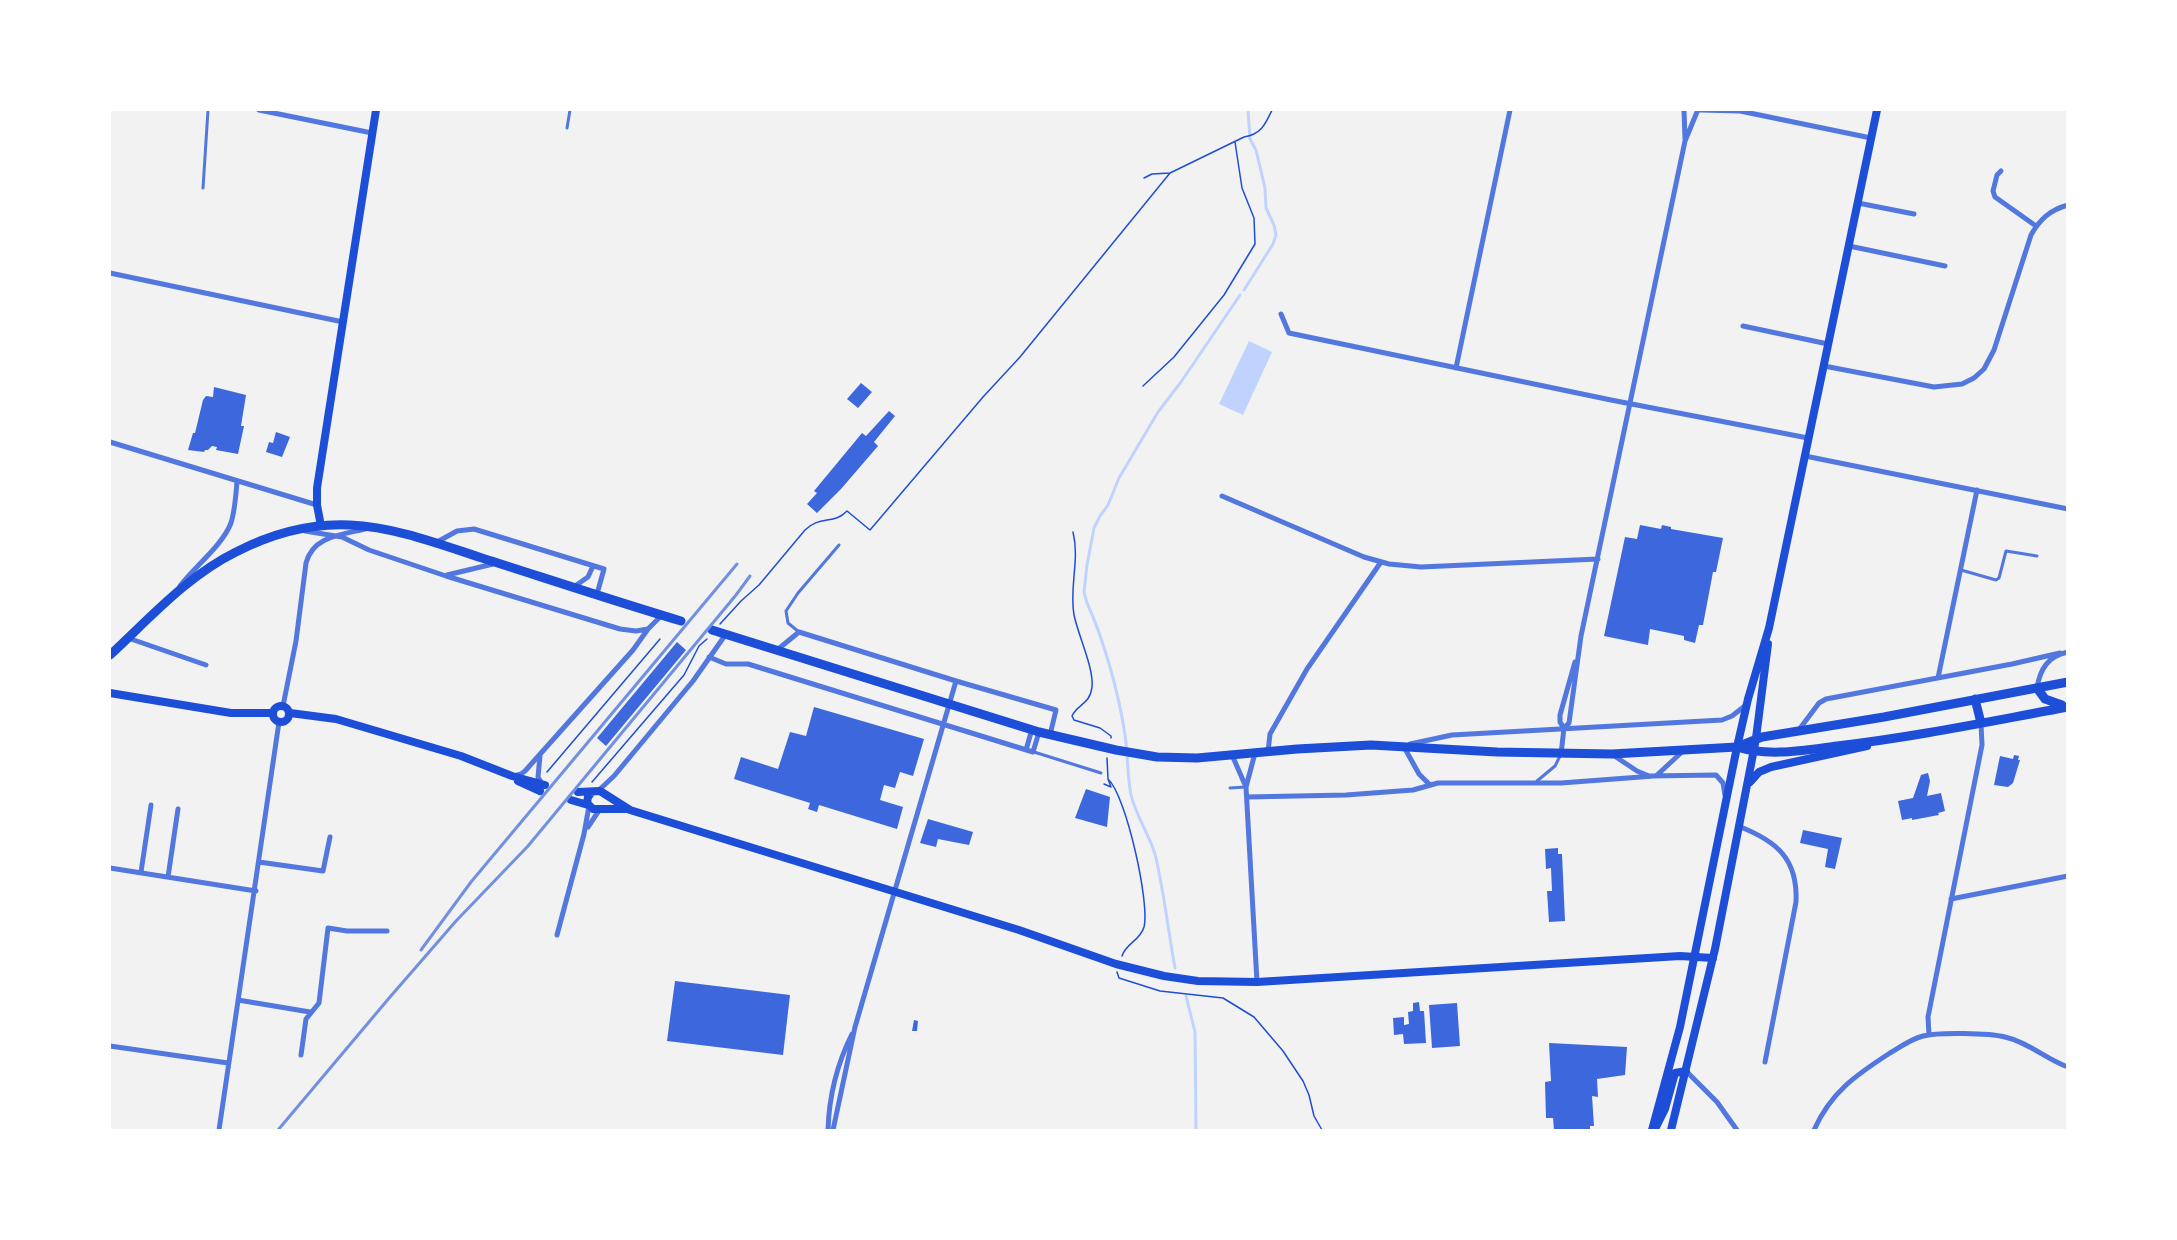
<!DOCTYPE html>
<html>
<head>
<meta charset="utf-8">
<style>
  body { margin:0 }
  #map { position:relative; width:2177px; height:1240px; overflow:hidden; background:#f2f2f2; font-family:"Playfair Display",serif }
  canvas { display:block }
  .frame { position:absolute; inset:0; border:111px solid #fff; pointer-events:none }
</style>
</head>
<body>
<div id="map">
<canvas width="2177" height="1240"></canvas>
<div class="frame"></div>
</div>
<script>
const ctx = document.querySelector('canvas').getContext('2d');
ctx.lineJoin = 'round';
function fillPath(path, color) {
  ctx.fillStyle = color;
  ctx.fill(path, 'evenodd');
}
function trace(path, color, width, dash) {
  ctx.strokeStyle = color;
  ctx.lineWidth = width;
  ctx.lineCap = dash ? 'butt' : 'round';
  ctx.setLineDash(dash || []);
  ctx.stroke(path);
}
fillPath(new Path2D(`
  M1249,341L1272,352L1243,415L1219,404Z`), '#bfd3fe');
trace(new Path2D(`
  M1244,290L1273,244L1276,235L1274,225L1266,208L1265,188L1256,150L1250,139L1248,110
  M1175,968C1168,930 1164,891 1155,854C1149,834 1136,816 1131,795C1127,775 1128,755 1125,735C1119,694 1104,640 1087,603L1084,592L1087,565L1094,528L1100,516L1108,505L1119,478L1158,412L1181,382L1240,295
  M1186,996L1195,1032L1196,1130`), '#bfd3fe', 3);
fillPath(new Path2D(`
  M861,383L872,392L858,408L847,399Z
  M214,387L246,395L241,426H244L238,454L216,450L217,447L212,446L208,450H205L204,452L188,450L193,433H195L203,400L206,396L213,397Z
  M889,411L895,416L874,442L878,446L841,489L817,513L807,504L817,493L814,491L862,433L866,436Z
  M276,432L290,437L282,457L266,452L269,442L273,443Z
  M1640,525L1661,529L1662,525L1671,527V529L1723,538L1716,572H1713L1703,625H1699L1695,643L1684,640V636L1650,629L1648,645L1604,636L1625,537L1637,539Z
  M677,642L686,650L606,746L597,738Z
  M814,707L924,739L913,776L900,772L895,788L884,785L880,800L903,807L897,829L819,805L817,812L808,809L810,803L734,779L741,757L778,769L790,732L806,736Z
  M2014,755L2019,756L2018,760H2020L2013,783L2008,787L1994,785L2000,756L2013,759Z
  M1928,773L1930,781L1927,796L1941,793L1945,811L1938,813L1939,815L1912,820V818L1902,820L1898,801L1913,798L1921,775Z
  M1086,789L1110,797L1107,827L1075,818Z
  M928,819L973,832L969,845L938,839L936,847L920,843Z
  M1803,830L1842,838L1835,869L1825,867L1828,849L1800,843Z
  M1558,848V854H1562L1565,921L1549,922L1547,891H1552L1551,868L1546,869L1545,849Z
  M675,981L790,995L783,1055L667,1041Z
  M1419,1002L1420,1011H1424L1426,1043L1404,1044L1403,1034L1394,1035L1393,1018L1404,1017V1025L1409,1024L1408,1012L1413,1011V1003Z
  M1457,1003L1460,1046L1432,1048L1429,1005Z
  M914,1020L918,1021L917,1031H912Z
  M1549,1043L1627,1047L1625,1075L1597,1079L1598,1097L1592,1096L1594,1126H1590V1130H1554L1553,1118H1546L1545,1082L1551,1081Z`), '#3d67dc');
trace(new Path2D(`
  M1144,178L1152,174L1170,173L1244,137C1261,134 1265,125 1272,110
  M1143,386L1174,357L1224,295L1255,244L1254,218L1242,188L1235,142
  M1073,532C1080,560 1069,587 1074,615C1078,635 1094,668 1092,687C1090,705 1077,704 1072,716L1074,720L1100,728L1111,736V738
  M720,624L741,601L759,585L805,530C820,515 834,525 847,511L870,530L983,397L1020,357L1170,173
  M1107,758L1108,779C1126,795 1150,903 1144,927C1140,941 1126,943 1122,956
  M547,772L660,639
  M592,782L684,675L699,646L707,639
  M1104,784L1111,787L1108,779
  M1117,972L1119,978L1160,991L1223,998L1254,1017L1283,1051L1303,1081L1309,1095L1314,1116L1322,1130`), '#1d4ed8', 1.5);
trace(new Path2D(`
  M567,128L570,110
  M203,188L208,110
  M1961,570L1996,580L1999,578L2006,551L2037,556
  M799,632L788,623L786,611L798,593L839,545
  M1034,752L1101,773
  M1537,781L1555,766L1560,756
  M1230,788L1246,787`), '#5277de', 3);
trace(new Path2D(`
  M259,110L372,133
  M1684,110L1685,139
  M1700,110L1740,111L1871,138
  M2001,171L1997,175L1993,191L1995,197L2036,226
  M1858,203L1914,214
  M1849,246L1945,266
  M110,273L343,322
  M1281,314L1289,333L1611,400L1808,438
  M1743,326L1828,344
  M1824,366L1934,387L1962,384L1974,378L1984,369L1994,350L2031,235C2040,219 2050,210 2068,205
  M1456,368L1510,110
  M110,442L317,505
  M1805,456L2068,509
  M1222,496L1364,557L1389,564L1421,567L1598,559
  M305,531L342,537L369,550L446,576L620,629L636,631L648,629
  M437,542L457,531L474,529L604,569L597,594
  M447,575L493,564
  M180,586C195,566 222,546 231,523C235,510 236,495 237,481
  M575,586L588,577L593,566
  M128,638L206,665
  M777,650L799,632L956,681L1056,710L1050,735
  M709,657L726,664H748L1033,752L1039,732
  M1938,678L1977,490
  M2037,688C2040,669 2048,656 2068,652
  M283,706L296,641L306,563C313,536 341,535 365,529
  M1564,728L1560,722V715L1575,662
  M1798,731L1819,703L1826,699L2012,664L2060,653
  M1410,744L1452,735L1722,720L1732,716L1746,705
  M1404,747L1419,774L1430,785
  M1026,750L1032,729
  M1268,752L1270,734L1307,669L1381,562
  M1561,754L1564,728L1569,723L1581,636L1685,141L1697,112
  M1232,755L1246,787L1257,982
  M1613,755L1637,771L1649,776L1716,775L1723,783L1725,795
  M540,756L538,777L542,784
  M514,776L521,774L525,771L633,650L648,629L662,615
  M1656,776L1683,751
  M1246,787L1255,753
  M598,791L614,776L693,681L726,634
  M1247,797L1346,795L1413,790L1438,783H1561L1654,776
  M1738,826C1777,841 1798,859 1796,902L1765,1062
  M588,827L600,809
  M259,862L323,871L330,837
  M110,868L256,891
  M141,872L151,805
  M168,877L178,809
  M1951,899L2068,876
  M557,935L584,834L589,806
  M238,1000L310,1012
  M1929,1035L1928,1017L1982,745L1981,723
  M110,1046L228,1063
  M301,1055L306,1019L319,1003L328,928L347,931H387
  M1686,1071L1717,1102L1737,1130
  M219,1130L279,722
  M828,1130C829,1096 837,1064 852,1034
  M833,1130L855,1027L956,681
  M1814,1130C1831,1092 1856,1075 1890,1053C1900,1047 1911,1039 1923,1036C1938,1032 1989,1033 2005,1037C2028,1042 2046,1059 2068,1067`), '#5277de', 5);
trace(new Path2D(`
  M321,526L317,505V488L376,110
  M110,693L231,713H273
  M273 714a8 8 0 1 1 16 0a8 8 0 1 1-16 0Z
  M290,713L336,719L461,756L512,776L545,785
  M1756,738L1768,644
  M1737,747L1748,699L1769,628L1877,110
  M518,781L540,791
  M578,792L600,791L630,810L1019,930L1116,964L1164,976L1198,981L1257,982L1680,956L1713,958
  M591,793L588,797L587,803L593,809H625
  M571,800L588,805`), '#1d4ed8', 8);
trace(new Path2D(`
  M1750,782L1759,772L1771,767L1867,746
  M1656,1127L1665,1109L1675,1073L1686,1071
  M1652,1130L1680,1027L1737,747
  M1671,1130L1715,949L1755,744`), '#1d4ed8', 8);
trace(new Path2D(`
  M712,630L1039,732L1116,750L1157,757L1197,758L1297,749L1371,745L1497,752L1612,754L1737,747C1769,757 1805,750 1837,746C1915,737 1991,721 2068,707
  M110,655C149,619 187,576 236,552C271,534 310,523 350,525C395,527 439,544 482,558C548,579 614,601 681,621
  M2037,688L2045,699L2062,705
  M1975,699L1981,723
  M1737,747L1762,737L1884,717L2068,682`), '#1d4ed8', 9);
trace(new Path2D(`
  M421,950L471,882L737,564
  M278,1130L390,997L456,921L528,846L736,595L750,576`), '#7290e2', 3);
</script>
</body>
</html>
